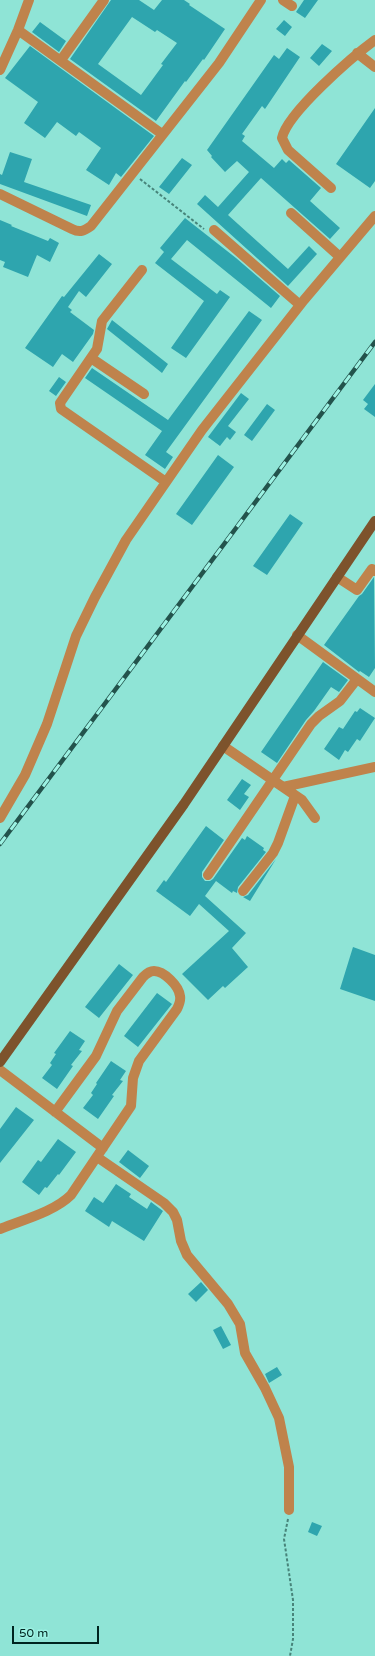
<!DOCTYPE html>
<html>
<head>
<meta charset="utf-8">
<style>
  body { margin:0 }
  #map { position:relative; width:375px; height:1656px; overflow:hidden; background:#8fe4d6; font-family:"Varela Round",sans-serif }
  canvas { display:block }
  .scale { position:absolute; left:12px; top:1626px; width:87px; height:18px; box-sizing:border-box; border:2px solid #00241f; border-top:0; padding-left:5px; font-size:12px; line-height:14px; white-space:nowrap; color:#00241f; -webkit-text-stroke:3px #9cf2e3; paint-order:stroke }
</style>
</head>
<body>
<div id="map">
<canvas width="375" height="1656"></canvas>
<div class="scale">50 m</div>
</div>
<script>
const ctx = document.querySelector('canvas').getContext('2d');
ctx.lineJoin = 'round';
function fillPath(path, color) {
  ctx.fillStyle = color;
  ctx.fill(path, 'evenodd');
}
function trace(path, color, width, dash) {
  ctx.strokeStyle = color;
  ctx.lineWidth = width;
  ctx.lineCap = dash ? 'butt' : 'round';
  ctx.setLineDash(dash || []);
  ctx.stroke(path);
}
fillPath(new Path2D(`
  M111,0H139L154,10L162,0H184L190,4L189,5L225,29L204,60L203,59L186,82L185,81L156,121L70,59ZM132,17L155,32L157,30L177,43L161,64L163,65L141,95L98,64Z
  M304,0H318L305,18L296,12Z
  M284,20L292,27L285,36L276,29Z
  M40,22L66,41L59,52L32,32Z
  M322,44L332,51L319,66L310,58Z
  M30,46L154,136L121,177L116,173L109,185L86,170L101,148L79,132L76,136L57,122L45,138L24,123L38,102L5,78Z
  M287,48L300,57L265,109L262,106L242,134L245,136L242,141L274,168L282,159L286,163L289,160L321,188L310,201L340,228L330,239L261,178L228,215L288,269L309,246L317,254L288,286L197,204L205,195L218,207L249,172L237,161L225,172L211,157L212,156L207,150L274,55L279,59Z
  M375,108V181L370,188L336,164Z
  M10,152L32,159L24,182L91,205L87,216L0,184V174L2,175Z
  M182,158L192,165L169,194L159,187Z
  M185,218L236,258L280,296L271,308L187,240L171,259L217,294L220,290L230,297L186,358L171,348L204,301L155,263L164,252L160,248Z
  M0,220L12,225L11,226L48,241L50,238L59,243L50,262L37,255L28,277L3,267L5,262L0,260Z
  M99,254L112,264L86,297L79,291L68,307L72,310L70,312L94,330L93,334L73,362L62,354L53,367L25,348L62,296L64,297Z
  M249,311L262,320L166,452L173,457L165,469L145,455L162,431L85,378L92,368L168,420Z
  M112,320L168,364L162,373L107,329Z
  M59,377L66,382L56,396L49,391Z
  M375,384V417L364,409L368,404L363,400Z
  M241,393L249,399L228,426L236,432L230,440L227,437L220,446L208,437Z
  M267,404L275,410L252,441L244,435Z
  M218,455L234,467L192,525L176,514Z
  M290,514L303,523L267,575L253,566Z
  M374,577L375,668L369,677L360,671L359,672L324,645L359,596L362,594Z
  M323,662L348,680L339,692L331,687L314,711L306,720L277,763L261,752Z
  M360,708L375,718L360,741L357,739L348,752L345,750L339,760L324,749L339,727L343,729L355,711L357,712Z
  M242,779L251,785L244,794L249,797L240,810L227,800Z
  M206,826L224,840L202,872V877L205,881H210L213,879L242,838L245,840L247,836L264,848L263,850L266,852L238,887L237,893L233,891L232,893L216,881L205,896L246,933L232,948L248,967L225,988L223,986L208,1000L182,974L229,931L199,904L190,916L156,891L164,880L166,882Z
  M276,859L250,901L243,897L248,895Z
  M353,947L375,955V1001L340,989Z
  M119,964L133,975L99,1018L85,1007Z
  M157,993L172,1004L138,1047L124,1036Z
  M70,1031L85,1041L79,1050L82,1051L71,1065L73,1066L57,1089L42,1078L52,1065L50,1063L56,1054L54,1053Z
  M111,1061L126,1071L120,1080L123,1081L112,1095L114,1096L98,1119L83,1108L93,1095L91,1093L97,1084L96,1083Z
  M16,1107L34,1120L0,1163V1129Z
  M58,1139L76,1152L59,1175L58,1174L47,1188L45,1187L39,1195L22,1182L38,1160L41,1162Z
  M128,1150L149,1166L140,1178L119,1162Z
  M116,1184L131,1194L129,1197L147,1209L151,1202L163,1211L144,1241L112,1221L109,1227L85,1211L94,1197L103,1203Z
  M201,1282L208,1290L196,1302L188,1294Z
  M221,1326L231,1345L223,1349L213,1330Z
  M277,1367L282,1375L269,1383L265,1374Z
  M312,1522L322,1526L317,1536L308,1532Z`), '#2ea5ae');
trace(new Path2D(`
  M140,179L204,229
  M288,1519L284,1539L293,1600V1639L290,1656`), '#47847a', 2, [3, 2]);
trace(new Path2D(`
  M283,0L292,6
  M18,30L162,134
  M357,53L375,67
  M61,60L104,0
  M0,70L18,30L29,0
  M331,188L288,150L282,138C287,113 353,56 375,40
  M0,194L72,229C80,233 84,231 91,226L219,63L261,0
  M291,213L340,257
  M214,230L300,305
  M142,270L102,321L97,349L60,403L61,409L166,482
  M91,358L144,394
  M337,577L357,590L372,569L375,571
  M297,635L375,692
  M223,746L302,800L315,818
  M283,787L375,767
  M0,818L25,775L47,724L76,636L95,597L126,540L202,430L304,300L375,216
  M208,875L311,724L319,716L340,701L357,679
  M243,891L273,853L278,843L295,796
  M0,1070L103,1148
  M97,1157L164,1203L173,1212L177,1220L181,1241L187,1255L228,1304L240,1324L245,1353L265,1388L279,1418L289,1467V1510
  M0,1229C22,1220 54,1212 71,1195L131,1106L133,1078L139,1061L177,1009C179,1005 181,1001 180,996C179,986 164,971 154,971C149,971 146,974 143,977L117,1011L96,1056L55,1112`), '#bf834c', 10);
trace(new Path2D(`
  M0,1062L184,804L375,521`), '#7d532c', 10);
const rail = new Path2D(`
  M0,844L375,342`);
trace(rail, '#23534c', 4.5);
trace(rail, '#9cf2e3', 3, [9]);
</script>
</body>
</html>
